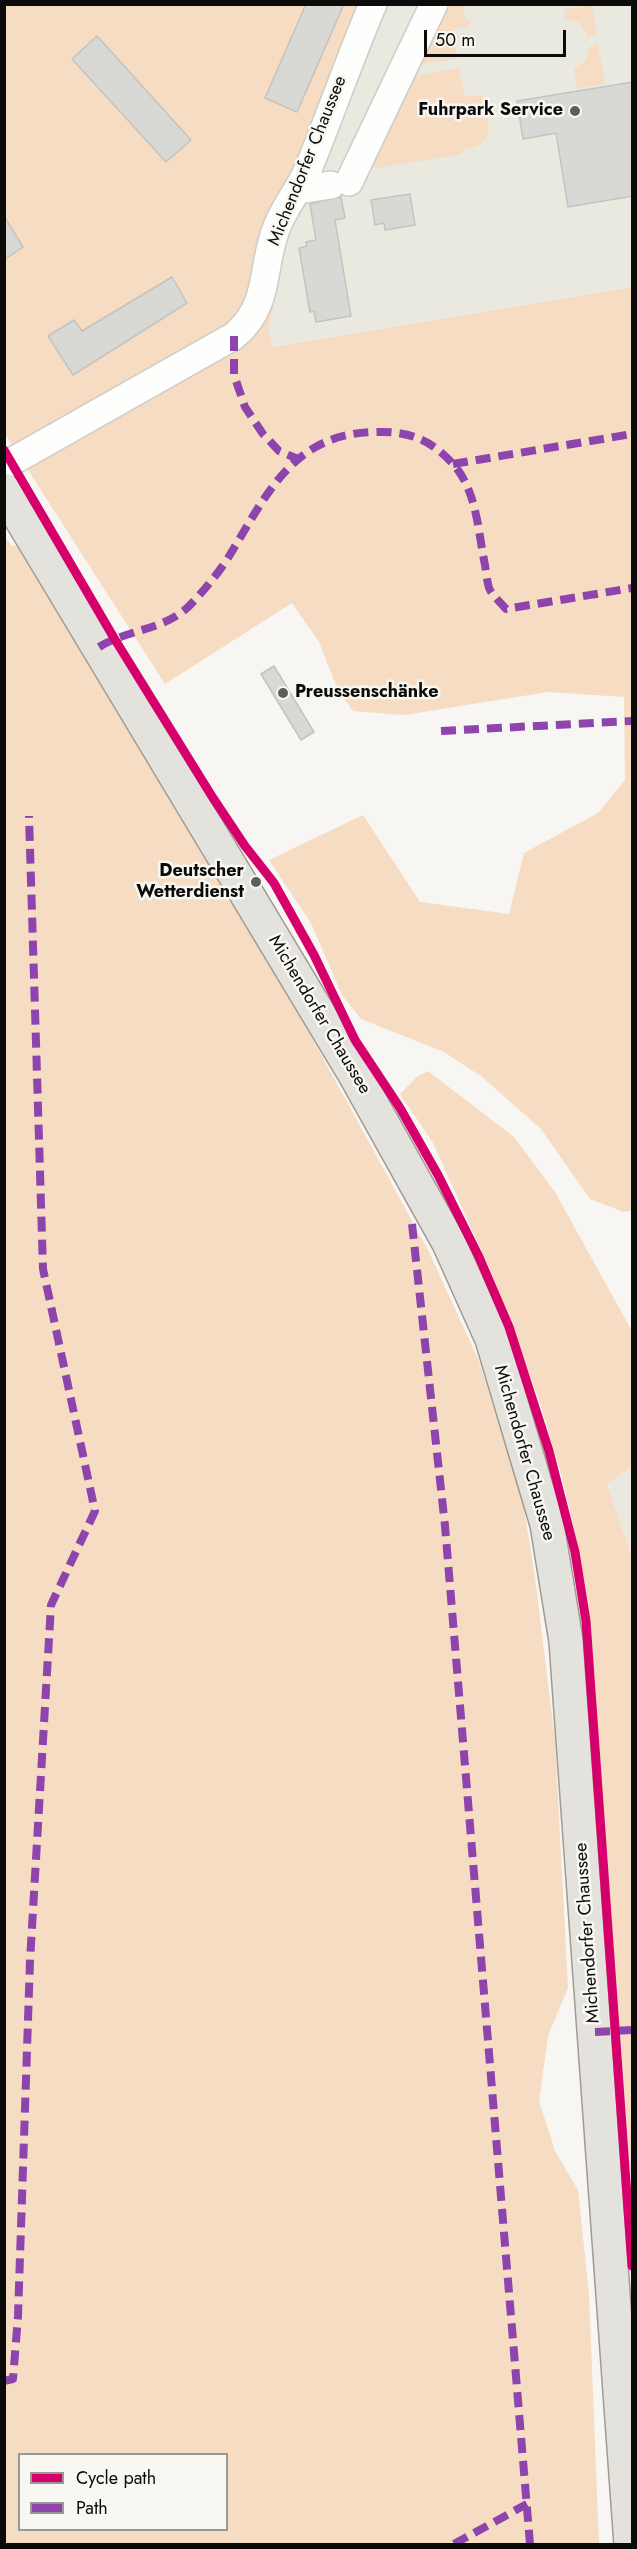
<!DOCTYPE html>
<html>
<head>
<meta charset="utf-8">
<style>
  body { margin:0 }
  #map { position:relative; width:637px; height:2549px; overflow:hidden; background:#f7f6f2; font-family:Jost,sans-serif }
  canvas { display:block }
  .frame { position:absolute; inset:0; border:6px solid #0c0b09; pointer-events:none }
  .legend { position:absolute; left:18px; top:2453px; width:210px; height:78px; box-sizing:border-box; background:#f8f7f1; border:2px solid #9a9994; margin:0; padding:8px 10px; list-style:none; font-size:18px; color:#0c0b09 }
  .legend li { display:flex; align-items:center; gap:12px; height:30px }
  .legend b { width:30px; border:2px solid #9a9994 }
  .scale { position:absolute; left:424px; top:30px; width:142px; height:27px; box-sizing:border-box; border:3px solid #0c0b09; border-top:0; padding-left:8px; font-size:18px; line-height:21px; white-space:nowrap; color:#0c0b09; -webkit-text-stroke:4px #f8f7f1; paint-order:stroke }
</style>
</head>
<body>
<div id="map">
<canvas width="637" height="2549"></canvas>
<div class="frame"></div>
<ul class="legend">
<li><b style="height:8px;background:#d6006c"></b>Cycle path</li>
<li><b style="height:8px;background:#8e44ad"></b>Path</li>
</ul>
<div class="scale">50 m</div>
</div>
<script>
const ctx = document.querySelector('canvas').getContext('2d');
ctx.lineJoin = 'round';
function fillPath(path, color) {
  ctx.fillStyle = color;
  ctx.fill(path, 'evenodd');
}
function trace(path, color, width, dash) {
  ctx.strokeStyle = color;
  ctx.lineWidth = width;
  ctx.lineCap = dash ? 'butt' : 'round';
  ctx.setLineDash(dash || []);
  ctx.stroke(path);
}
function drawText(font, color, halo, rows, align = 'center') {
  ctx.font = font + ' Jost,sans-serif';
  ctx.lineWidth = 5;
  ctx.setLineDash([]);
  ctx.textBaseline = 'middle';
  ctx.strokeStyle = halo;
  ctx.fillStyle = color;
  for (const [text, x, y, turn = 0] of rows) {
    ctx.save();
    ctx.translate(x, y);
    ctx.rotate((+turn || 0) * Math.PI / 180);
    ctx.textAlign = isNaN(turn) ? turn : align;
    if (halo) ctx.strokeText(text, 0, 0);
    ctx.fillText(text, 0, 0);
    ctx.restore();
  }
}
fillPath(new Path2D(`
  M385,5H632V287L272,347L269,330L284,243Z
  M632,1467V1557L607,1484Z`), '#eae9df');
fillPath(new Path2D(`
  M5,5H385L304,203L284,243L269,330L272,347L632,287V1210L624,1212L590,1199L541,1129L482,1077L444,1052L361,1019L342,995L311,923L269,860L363,815L420,902L509,914L524,853L598,813L625,780L624,697L548,692L404,715L353,711L338,690L319,642L292,603L165,684L5,434Z
  M442,5H463L466,20L471,19L468,26L453,29L458,59L417,65Z
  M592,5L597,35L588,37L580,23L565,19L564,10Z
  M598,44L605,84L577,89L574,69L586,61L590,46Z
  M458,68L464,93L467,96L482,95C485,100 486,107 487,113C492,138 487,146 462,150V154L377,168L373,166L372,162L413,76Z
  M4,536L12,546H27L318,1049L429,1252L478,1359L522,1497L535,1577L555,1741L568,1988L548,2036L539,2101L555,2151L578,2190L589,2294L599,2544H5ZM20,2454H226V2530H20Z
  M428,1071L514,1137L555,1192L632,1331V1467L607,1484L632,1557V2195L588,1605L577,1542L563,1481L540,1403L490,1270L433,1143L400,1094L418,1076Z`), '#f6dcc2');
const building = new Path2D(`
  M306,4H344L297,112L265,98Z
  M97,36L191,140L166,162L72,59Z
  M633,82V196L568,207L556,133L523,139L517,101Z
  M410,194L415,225L385,230L384,223L375,225L371,200Z
  M341,197L345,218L335,220L351,316L316,322L314,311L310,312L299,248L307,246L306,242L316,240L310,204Z
  M4,216L23,247L4,260Z
  M172,277L187,303L73,375L48,336L74,320L82,331Z
  M274,666L314,732L301,740L261,674Z`);
fillPath(building, '#d8d8d5');
trace(building, '#c3c3c0', 1.5);
const minor = new Path2D(`
  M349,182L434,4
  M299,190L331,185
  M4,466L234,336C270,306 261,272 275,232C282,209 300,190 309,167C331,113 350,58 373,4`);
const major = new Path2D(`
  M4,490L356,1076L449,1243L492,1339L547,1524L566,1641L631,2544`);
trace(minor, '#ccccc9', 30);
trace(major, '#a09b90', 36);
trace(minor, '#fefefd', 27);
trace(major, '#e4e2dc', 33);
trace(new Path2D(`
  M234,336V375L245,407L263,434L279,451L298,459
  M453,464L632,434
  M99,647C128,629 168,630 192,603C206,588 221,570 231,553C268,492 294,433 376,432C408,431 430,439 452,463C477,489 478,532 485,565C486,572 487,581 489,588C492,595 501,603 506,609L632,588
  M441,731L632,721
  M412,1224L445,1526L530,2544
  M595,2032L632,2030
  M4,2381L13,2379L18,2316L30,1961L51,1605L95,1511L43,1269L29,816
  M631,2532H632
  M454,2544L527,2504`), '#8e44ad', 8, [15, 8]);
trace(new Path2D(`
  M4,450L114,638L213,798L245,846L274,883L314,955L355,1040L400,1108L438,1175L479,1257L509,1327L549,1451L575,1552L586,1621L632,2266`), '#d6006c', 9);
for (const [x, y, r, color] of [
  [575,111,6,"#5e5d5b"],
  [283,693,6,"#5e5d5b"],
  [256,882,6,"#5e5d5b"]
]) {
  const dot = new Path2D();
  dot.arc(x, y, r, 0, 2 * Math.PI);
  ctx.fillStyle = color;
  ctx.fill(dot);
  trace(dot, '#f8f7f1', 2);
}
drawText('bold 18px', '#0c0b09', '#f8f7f1', [
  ["Fuhrpark Service",563,111],
  ["Preussenschänke",295,693,"left"],
  ["Deutscher",244,872],
  ["Wetterdienst",244,893]
], 'right');
drawText('18px', '#0c0b09', '#f8f7f1', [
  ["Michendorfer Chaussee",308,161,-68],
  ["Michendorfer Chaussee",319,1015,59],
  ["Michendorfer Chaussee",524,1453,74],
  ["Michendorfer Chaussee",588,1933,-94]
]);
</script>
</body>
</html>
